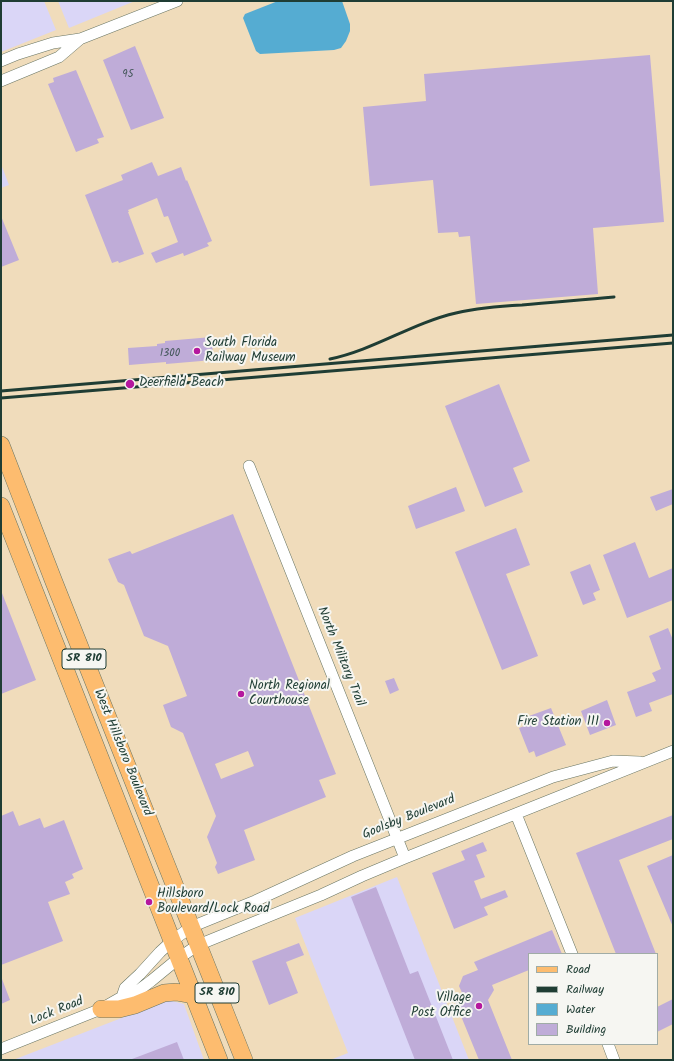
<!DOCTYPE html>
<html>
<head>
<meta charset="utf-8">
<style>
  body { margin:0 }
  #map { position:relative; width:674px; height:1061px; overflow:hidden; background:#f0dcbb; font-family:Kalam,sans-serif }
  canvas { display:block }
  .frame { position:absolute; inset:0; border:2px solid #1f3d34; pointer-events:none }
  .legend { position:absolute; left:528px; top:953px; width:130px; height:92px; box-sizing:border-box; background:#f6f6f2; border:1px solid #a0aca6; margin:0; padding:5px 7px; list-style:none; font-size:12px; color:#1f3d34 }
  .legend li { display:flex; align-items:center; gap:8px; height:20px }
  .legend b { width:20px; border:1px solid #a0aca6 }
</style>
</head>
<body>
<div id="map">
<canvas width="674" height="1061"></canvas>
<div class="frame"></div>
<ul class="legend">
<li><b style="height:5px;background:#fdbc6f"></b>Road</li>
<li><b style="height:5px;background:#1f3d34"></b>Railway</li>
<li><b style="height:11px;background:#55acd2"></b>Water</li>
<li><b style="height:11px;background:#bfacd8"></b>Building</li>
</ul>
</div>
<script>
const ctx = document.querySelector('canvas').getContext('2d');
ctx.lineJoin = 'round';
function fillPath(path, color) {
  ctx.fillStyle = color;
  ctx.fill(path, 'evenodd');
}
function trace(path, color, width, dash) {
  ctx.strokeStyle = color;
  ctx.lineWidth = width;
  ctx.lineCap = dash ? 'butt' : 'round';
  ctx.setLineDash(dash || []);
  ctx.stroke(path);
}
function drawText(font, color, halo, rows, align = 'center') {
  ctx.font = font + ' Kalam,sans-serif';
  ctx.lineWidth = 4;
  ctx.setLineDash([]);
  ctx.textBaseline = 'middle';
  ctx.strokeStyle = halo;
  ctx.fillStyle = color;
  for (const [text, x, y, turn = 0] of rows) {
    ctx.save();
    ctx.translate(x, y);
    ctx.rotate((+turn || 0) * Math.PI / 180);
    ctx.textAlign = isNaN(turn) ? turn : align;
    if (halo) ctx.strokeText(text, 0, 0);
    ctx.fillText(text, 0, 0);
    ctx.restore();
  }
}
fillPath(new Path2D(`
  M1,1H44L56,30L1,52Z
  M58,1H135L69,28Z
  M1,164L9,185L1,188Z
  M397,877L469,1060H330L348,1053L295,918Z
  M168,1000L184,1004L204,1060H13Z`), '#dad6f7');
fillPath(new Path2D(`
  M278,1H342L350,24V31L346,41L341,48L334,50L260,54L256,51L243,18L245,14Z`), '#55acd2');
fillPath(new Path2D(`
  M135,46L164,118L131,130L103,60Z
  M650,55L664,222L593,228L598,294L476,304L470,236L459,237L458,232L438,233L433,180L370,186L363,107L426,101L424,74Z
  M76,70L104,137L97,139L99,143L76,152L48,84L54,82L53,78Z
  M152,162L158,176L181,167L186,181L187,180L212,241L207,243L209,246L184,256L183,253L156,263L151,253L178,242L168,216L164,217L157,198L128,210L129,212H128L144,254L119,263L118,261L112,263L85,195L123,180L121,175Z
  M1,216L19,260L1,267Z
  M212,337L213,360L166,364V362L129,365L128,348L157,346V344L165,343V341Z
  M499,384L530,461L513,468L523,492L485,507L445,406Z
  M456,487L465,511L416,529L408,506Z
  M673,489V504L656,511L650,497Z
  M233,514L336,774L319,780L326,797L244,830L255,860L218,874L215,867L217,863L207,837L216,816L183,733L171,727L163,705L187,696L168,646L144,636L124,585L118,582L108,559L130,551L132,554ZM248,751L254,766L221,779L215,764Z
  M516,528L530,565L506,574L538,656L502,670L455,552Z
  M635,542L649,578L673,568V600L627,618L603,555Z
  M590,564L600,590L593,593L596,600L583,605L570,572Z
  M2,593L36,680L1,694V594Z
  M668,628L673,640V694L649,703L652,711L636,717L627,692L656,681L652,673L661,669L649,636Z
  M394,678L399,690L390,694L385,681Z
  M607,700L616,725L590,735L581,711Z
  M551,708L566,745L536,757L534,751L529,753L519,728L532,723L529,716Z
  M13,811L19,826L40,818L44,828L64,820L83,869L72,874L74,878L65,882L70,894L48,902L63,941L1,965V816Z
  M673,815V839L619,860L656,954H616L576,853Z
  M483,842L487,851L476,855L485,877L474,881L481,899L505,890L508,897L484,907L488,915L454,929L432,873L465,860L461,851Z
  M673,855V927L647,866Z
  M376,887L410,974L418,971L453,1060H415L351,897Z
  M552,930L562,954H529V970L492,985L494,990L488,1000L512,1060H479L454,999L463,995L459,986L463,976L478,970L474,962Z
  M299,943L304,955L286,962L298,993L269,1005L252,961Z
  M2,979L10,1000L1,1004V980Z
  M673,999V1024L657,1032V1007Z
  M177,1042L184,1060H132V1059Z`), '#bfacd8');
const minor = new Path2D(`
  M1,61L18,54L53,43L80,39L177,1
  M1,81L59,57L80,39
  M249,466L405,858
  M516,814L572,954
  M122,997L125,988L140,974L160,952L172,941L191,927L255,901L353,856L553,777L613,761L640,762
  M608,1044L614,1060
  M1,1049L101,1009L122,997L131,996L151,981L179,958L198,945L208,941L321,895L362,876L405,858L673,751`);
const primary = new Path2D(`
  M1,445L54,582L244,1060
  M1,506L219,1060
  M101,1009H119L135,1005L164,993L176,992L193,995`);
trace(minor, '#687563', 12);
trace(primary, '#687563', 18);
trace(minor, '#fff', 11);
trace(primary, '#fdbc6f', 17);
trace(new Path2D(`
  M330,359C374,350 412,323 456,313C477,308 500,306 522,305C553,302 583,300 614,297
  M1,391L673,335
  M1,398L673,343`), '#1f3d34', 3);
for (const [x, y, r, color] of [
  [197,351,4,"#b5179e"],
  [130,384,5,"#b5179e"],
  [241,694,4,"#b5179e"],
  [607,723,4,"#b5179e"],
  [149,902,4,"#b5179e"],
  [479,1006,4,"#b5179e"]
]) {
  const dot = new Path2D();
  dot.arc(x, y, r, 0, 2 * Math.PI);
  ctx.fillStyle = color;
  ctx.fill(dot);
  trace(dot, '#f6f6f2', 1.5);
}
drawText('11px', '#47595d', null, [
  ["95",128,75],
  ["1300",170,354]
]);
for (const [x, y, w] of [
  [84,659,44],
  [217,993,44]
]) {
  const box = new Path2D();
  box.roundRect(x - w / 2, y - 10, w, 20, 3);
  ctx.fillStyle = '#f6f6f2';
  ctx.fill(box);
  trace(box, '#1f3d34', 1);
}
drawText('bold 12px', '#1f3d34', null, [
  ["SR 810",84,659],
  ["SR 810",217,993]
]);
drawText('13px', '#1f3d34', '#f6f6f2', [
  ["South Florida",205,344],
  ["Railway Museum",205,359],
  ["Deerfield Beach",139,384],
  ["North Regional",249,687],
  ["Courthouse",249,702],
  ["Fire Station 111",599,723,"right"],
  ["Hillsboro",157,895],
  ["Boulevard/Lock Road",157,910],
  ["Village",471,999,"right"],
  ["Post Office",471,1014,"right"]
], 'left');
drawText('13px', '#1f3d34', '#f6f6f2', [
  ["North Military Trail",340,657,68],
  ["West Hillsboro Boulevard",122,753,68],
  ["Goolsby Boulevard",409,818,-22],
  ["Lock Road",57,1012,-22]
]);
</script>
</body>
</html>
